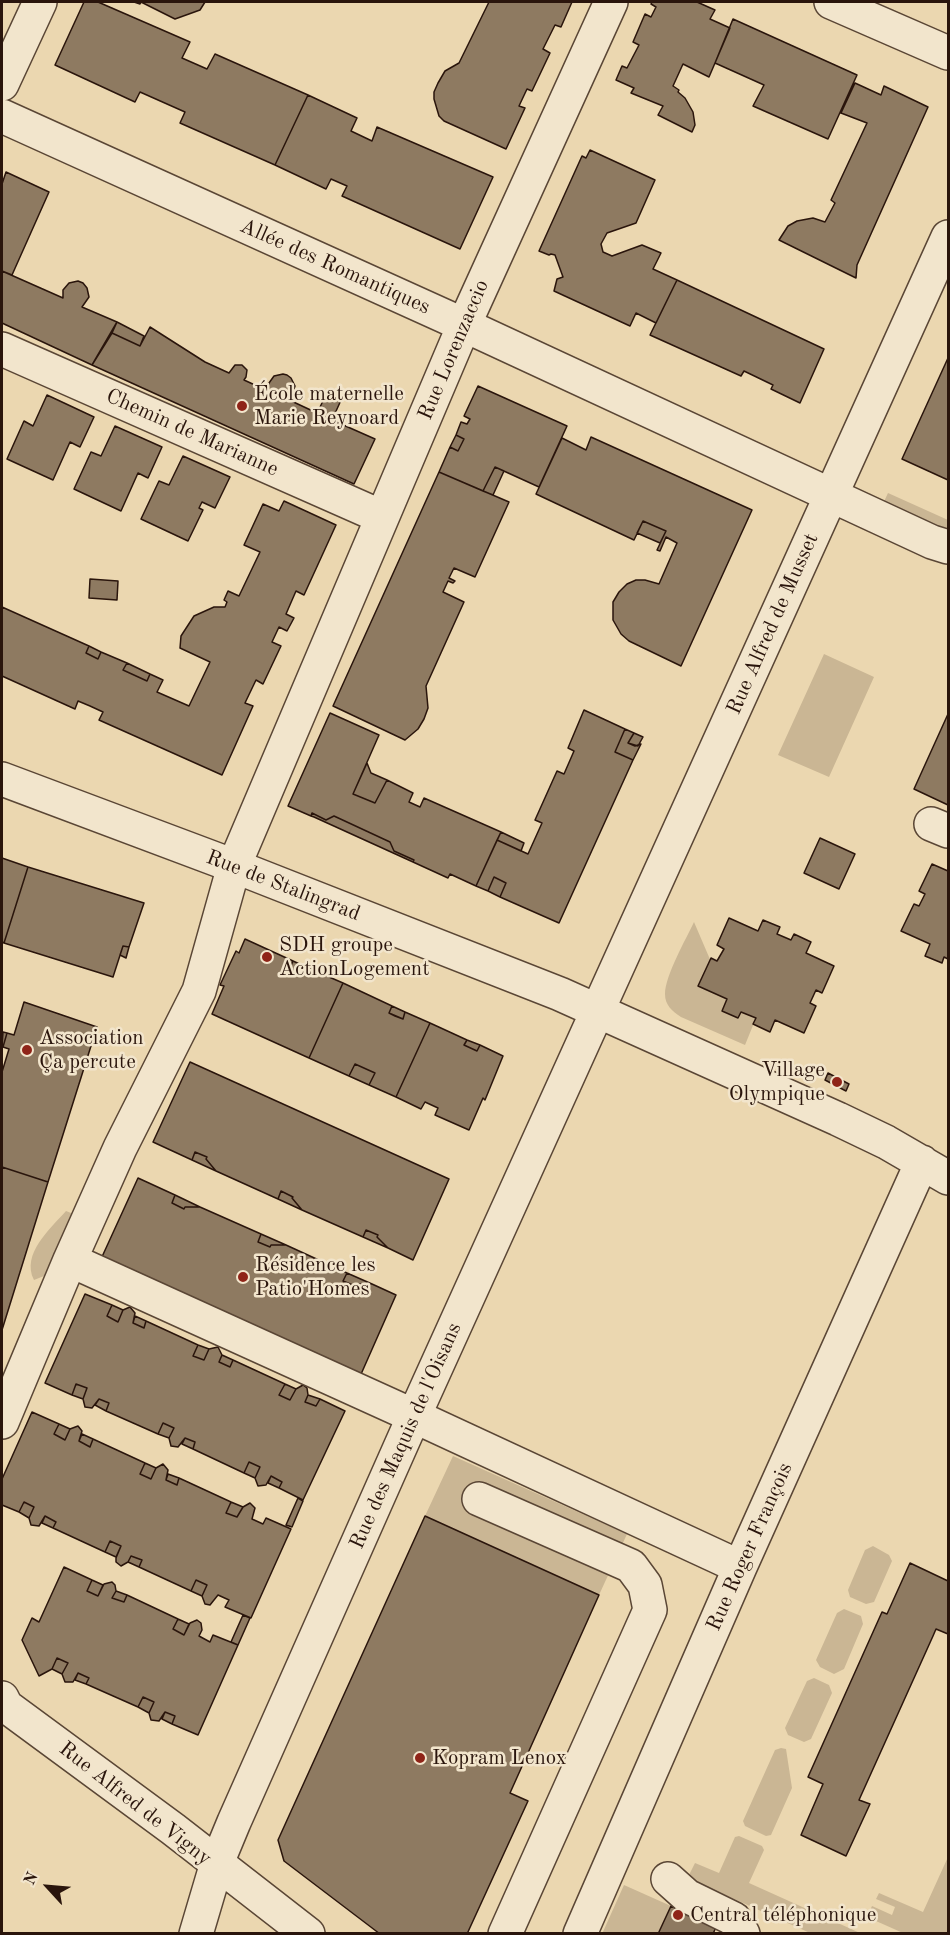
<!DOCTYPE html>
<html>
<head>
<meta charset="utf-8">
<style>
  body { margin:0 }
  #map { position:relative; width:950px; height:1935px; overflow:hidden; background:#ebd7b0; font-family:"Old Standard TT",serif }
  canvas { display:block }
  .frame { position:absolute; inset:0; border:3px solid #2a150c; pointer-events:none }
  .north { position:absolute; left:18px; top:1857px; width:60px; height:60px; -webkit-text-stroke:4px #f2e5cc; paint-order:stroke; rotate:296deg; font-size:16px; font-weight:700; line-height:24px; text-align:center; color:#2a150c }
  .north::after { content:''; display:block; margin:auto; width:21px; height:27px; background:#2a150c; clip-path:polygon(50% 0,100% 100%,50% 72%,0 100%) }
</style>
</head>
<body>
<div id="map">
<canvas width="950" height="1935"></canvas>
<div class="frame"></div>
<div class="north">N</div>
</div>
<script>
const ctx = document.querySelector('canvas').getContext('2d');
ctx.lineJoin = 'round';
function fillPath(path, color) {
  ctx.fillStyle = color;
  ctx.fill(path, 'evenodd');
}
function trace(path, color, width, dash) {
  ctx.strokeStyle = color;
  ctx.lineWidth = width;
  ctx.lineCap = dash ? 'butt' : 'round';
  ctx.setLineDash(dash || []);
  ctx.stroke(path);
}
function drawText(font, color, halo, rows, align = 'center') {
  ctx.font = font + ' "Old Standard TT",serif';
  ctx.lineWidth = 5;
  ctx.setLineDash([]);
  ctx.textBaseline = 'middle';
  ctx.strokeStyle = halo;
  ctx.fillStyle = color;
  for (const [text, x, y, turn = 0] of rows) {
    ctx.save();
    ctx.translate(x, y);
    ctx.rotate((+turn || 0) * Math.PI / 180);
    ctx.textAlign = isNaN(turn) ? turn : align;
    if (halo) ctx.strokeText(text, 0, 0);
    ctx.fillText(text, 0, 0);
    ctx.restore();
  }
}
fillPath(new Path2D(`
  M888,493L948,520V531L881,508Z
  M824,654L874,677L829,777L778,755Z
  M694,922L727,999L722,1011L738,1018L741,1012L756,1018L745,1045L681,1017C672,1011 665,1005 665,994C665,976 686,939 694,922Z
  M66,1211L76,1215L49,1277L44,1276L34,1280C21,1254 50,1229 66,1211Z
  M453,1456L627,1534L599,1595L425,1516Z
  M873,1546L889,1555L892,1561L874,1602L866,1604L850,1597L848,1590L865,1550Z
  M844,1609L861,1616L863,1624L844,1669L834,1674L820,1667L816,1660L837,1613Z
  M814,1678L829,1685L832,1693L811,1739L804,1742L788,1735L785,1728L807,1681Z
  M781,1748L786,1749L792,1788L771,1835L766,1836L745,1826L743,1821L775,1750Z
  M739,1836L762,1846L764,1850L749,1883L860,1933H810L723,1894L721,1897L686,1881L695,1863L719,1873L735,1837Z
  M948,1857V1933H903L867,1917L872,1906L892,1915L895,1907L876,1899L879,1893L923,1912Z
  M624,1885L671,1906L658,1933L602,1934Z`), '#cab694');
const building = new Path2D(`
  M84,2H98L190,42L182,58L207,69L215,54L308,95L275,165L180,123L185,112L140,92L135,102L55,65Z
  M134,2H205L200,10L175,19L141,2L140,4Z
  M489,2H572L561,27L555,25L543,49L550,53L532,91L527,89L519,106L525,108L506,149L444,121L439,116L434,99V92L438,83L445,71L459,63Z
  M652,2H697L715,10L710,19L730,28L709,77L683,64L673,86L679,90L678,92L685,98L693,112L695,125L692,132L658,115L663,106L631,93L634,88L616,80L622,66L627,68L639,45L633,42L645,14L651,17L656,7L651,4Z
  M733,19L857,75L828,139L753,106L764,85L715,63Z
  M855,83L881,95L884,86L928,107L857,265L856,278L779,240L788,226L797,221L813,218L825,222L835,203L831,200L867,123L841,113Z
  M308,95L357,118L351,131L372,141L377,127L493,177L460,249L342,196L347,186L331,179L326,189L275,165Z
  M590,150L655,180L636,223L607,233L601,244L603,252L612,256L642,245L661,253L653,269L677,280L656,323L636,313L630,326L554,291L557,279L563,277L555,255L551,254L549,255L539,251L582,156L586,158Z
  M6,172L49,192L12,275L2,271V184Z
  M2,271L63,298V290L69,283L78,281L83,283L87,288L89,297L82,307L117,322L92,365L2,323Z
  M677,280L824,349L800,403L771,389L773,385L744,371L741,376L650,335Z
  M117,322L144,336L140,346L112,333Z
  M150,327L205,362L229,373L235,365H242L247,370L246,377L244,380L268,391L269,383L274,376L283,374L287,375L291,378L295,386L292,395L287,399L317,413L328,391L342,398L332,420L375,439L354,484L92,365L112,333L140,346Z
  M948,358V480L902,459Z
  M478,386L567,426L539,487L495,467L483,491L439,472L450,447L458,451L464,439L456,435L461,422L467,424L470,419L464,416Z
  M47,395L94,417L80,447L70,442L53,480L7,459L24,421L33,426Z
  M115,426L162,447L148,478L138,473L121,511L74,489L91,452L101,456Z
  M456,435L464,439L458,451L450,447Z
  M591,437L752,510L681,666L629,641L621,634L613,620V602L619,592L627,584L636,580H645L659,584L677,543L666,537L660,551L657,550L666,531L643,521L634,540L536,494L562,438L586,450Z
  M183,456L230,477L215,508L202,502L199,508L203,510L188,541L141,519L159,481L169,485Z
  M495,467L504,471L493,495L483,491Z
  M439,472L509,502L475,577L454,568L449,578L455,581L453,583L448,581L443,592L464,602L426,686L428,708L424,719L418,729L405,740L333,706Z
  M284,501L336,525L304,595L296,591L286,614L294,618L287,631L279,627L272,642L281,646L263,684L256,680L245,703L253,706L222,775L99,720L103,712L90,706L78,701L75,709L2,676V607L89,646L86,653L98,659L101,652L127,663L123,670L147,681L150,674L163,680L157,692L189,706L210,662L180,648L181,636L194,616L214,607H225L227,602L224,600L228,591L239,596L260,552L244,545L263,504L279,511Z
  M643,521L666,531L660,543L637,533Z
  M90,579L118,581L117,600L89,598Z
  M89,646L101,652L98,659L86,653Z
  M127,663L150,674L147,681L123,670Z
  M584,710L625,729L615,752L633,760L559,923L500,897L506,883L494,877L488,891L476,886L497,840L528,854L542,823L535,820L557,771L564,774L574,751L568,748Z
  M330,713L379,735L353,794L375,803L387,780L413,793L409,802L420,807L424,798L501,832L476,886L450,874L448,878L413,862L414,860L394,851L390,842L334,816L326,820L312,813L311,816L288,806Z
  M948,714V805L914,789Z
  M625,729L634,733L628,743L635,746L641,744L633,760L615,752Z
  M634,733L643,737L638,746L628,743Z
  M367,763L371,773L387,780L375,803L353,794Z
  M312,813L326,820L334,816L390,842L394,851L414,860L413,862L314,817L311,816Z
  M501,832L524,843L521,851L497,840Z
  M820,838L855,854L839,889L804,873Z
  M2,858L28,867L4,943L2,942Z
  M932,864L948,871V959L944,957L942,963L925,956L930,944L901,931L914,904L919,906L925,894L919,891Z
  M28,867L144,903L129,947L123,946L113,977L4,943Z
  M494,877L506,883L500,897L488,891Z
  M729,918L758,931L763,920L780,927L777,934L791,940L794,934L811,942L806,953L834,966L822,993L816,990L810,1003L816,1006L804,1033L775,1020L770,1032L753,1024L756,1018L741,1012L738,1018L722,1011L727,999L698,986L711,958L717,961L724,949L717,945Z
  M245,939L293,961L290,968L296,971L303,974L306,967L343,983L309,1058L212,1014L224,986L220,985L236,951L239,953Z
  M123,946L129,947L126,958L120,955Z
  M293,961L306,967L303,974L290,968Z
  M343,983L392,1006L389,1013L395,1016L403,1019L405,1012L430,1023L396,1097L369,1085L375,1073L355,1064L349,1076L309,1058Z
  M24,1002L97,1027L48,1182L2,1167V1072L9,1049L3,1047L7,1033L14,1035Z
  M392,1006L405,1012L403,1019L389,1013Z
  M430,1023L467,1040L464,1045L477,1051L480,1045L503,1056L485,1100L483,1098L469,1130L435,1115L438,1108L425,1102L421,1109L396,1097Z
  M3,1032L7,1033L3,1047L2,1046Z
  M467,1040L480,1045L477,1051L464,1045Z
  M190,1062L449,1179L413,1260L388,1248L377,1237L378,1235L366,1230L363,1237L302,1210L292,1198L293,1197L281,1191L278,1199L216,1171L206,1159L207,1157L195,1152L192,1160L153,1142Z
  M355,1064L375,1073L369,1085L349,1076Z
  M828,1073L849,1084L846,1091L825,1080Z
  M195,1152L207,1157L206,1159L216,1171L192,1160Z
  M2,1167L48,1182L2,1330Z
  M138,1178L175,1195L172,1203L184,1209L185,1207H200L261,1234L258,1242L270,1247L271,1245H286L347,1273L343,1281L355,1286L356,1284H372L396,1295L358,1381L101,1259Z
  M281,1191L293,1197L292,1198L302,1210L278,1199Z
  M175,1195L200,1207H185L184,1209L172,1203Z
  M366,1230L378,1235L377,1237L388,1248L363,1237Z
  M261,1234L286,1245H271L270,1247L258,1242Z
  M347,1273L372,1284H356L355,1286L343,1281Z
  M85,1294L112,1305L107,1316L118,1322L123,1310L130,1307L135,1313L133,1323L144,1328L146,1321L198,1345L193,1356L204,1360L209,1349L218,1347L222,1355L219,1362L230,1367L233,1360L285,1384L279,1395L290,1400L296,1389L303,1385L307,1388L308,1395L305,1402L316,1406L320,1399L345,1411L303,1500L279,1488L282,1482L271,1476L266,1485L258,1486L255,1478L260,1467L249,1462L244,1473L193,1449L195,1442L185,1438L178,1447L171,1446L169,1438L174,1428L163,1423L158,1434L106,1411L109,1403L99,1399L92,1408L85,1407L83,1399L87,1388L76,1384L72,1395L45,1383Z
  M112,1305L123,1310L118,1322L107,1316Z
  M135,1316L146,1321L144,1328L133,1323Z
  M198,1345L209,1349L204,1360L193,1356Z
  M222,1355L233,1360L230,1367L219,1362Z
  M76,1384L87,1388L83,1399L72,1395Z
  M285,1384L296,1389L290,1400L279,1395Z
  M308,1395L320,1399L316,1406L305,1402Z
  M99,1399L109,1403L106,1411L95,1405Z
  M32,1412L59,1424L54,1434L65,1440L70,1429L78,1426L82,1431L79,1441L90,1447L93,1439L145,1463L140,1474L151,1479L156,1468L163,1464L168,1470L166,1480L177,1485L179,1478L231,1502L226,1513L237,1517L243,1507L250,1503L255,1508L252,1519L263,1524L266,1518L291,1529L251,1618L225,1607L229,1600L218,1595L210,1605L205,1604L202,1596L207,1585L196,1580L191,1591L139,1567L142,1560L131,1556L128,1562L121,1566L116,1562V1558L121,1546L110,1541L105,1552L53,1528L56,1522L45,1516L39,1526L31,1525L29,1518L34,1507L24,1502L19,1512L2,1505V1479Z
  M163,1423L174,1428L169,1438L158,1434Z
  M59,1424L70,1429L65,1440L54,1434Z
  M82,1434L93,1439L90,1447L79,1441Z
  M185,1438L195,1442L193,1449L182,1444Z
  M249,1462L260,1467L255,1478L244,1473Z
  M145,1463L156,1468L151,1479L140,1474Z
  M168,1474L179,1478L177,1485L166,1480Z
  M271,1476L282,1482L279,1488L268,1483Z
  M298,1498L303,1501L292,1527L286,1525Z
  M24,1502L34,1507L29,1518L19,1512Z
  M231,1502L243,1507L237,1517L226,1513Z
  M45,1516L56,1522L53,1528L42,1523Z
  M425,1516L599,1595L510,1793L528,1801L467,1934H380L284,1861L278,1840Z
  M110,1541L121,1546L116,1557L105,1552Z
  M131,1556L142,1560L139,1567L128,1562Z
  M910,1563L948,1581V1634L936,1629L933,1636L859,1800L870,1804L846,1856L801,1835L823,1784L808,1777L882,1612L887,1614Z
  M64,1567L92,1580L87,1591L98,1596L104,1584L112,1582L115,1585L116,1591L112,1598L124,1602L127,1595L178,1619L173,1629L184,1635L190,1623L197,1620L201,1623L202,1630L199,1636L210,1642L213,1635L238,1645L198,1735L172,1724L175,1716L165,1712L159,1721L151,1720L149,1713L154,1702L143,1697L138,1707L86,1684L89,1678L78,1673L73,1682H65L62,1674L68,1663L57,1658L52,1669L39,1676L22,1640L32,1618L39,1622Z
  M92,1580L103,1585L98,1596L87,1591Z
  M196,1580L207,1585L202,1596L191,1591Z
  M116,1591L127,1595L124,1602L112,1598Z
  M243,1615L250,1618L238,1645L231,1642Z
  M178,1619L189,1624L184,1635L173,1629Z
  M57,1658L68,1663L62,1674L52,1669Z
  M78,1673L89,1678L86,1684L75,1680Z
  M143,1697L154,1702L149,1713L138,1707Z
  M165,1712L175,1716L172,1724L162,1719Z
  M671,1906L716,1927L713,1934H658Z`);
fillPath(building, '#8e7a61');
trace(building, '#2a150c', 1.5);
const minor = new Path2D(`
  M831,2L948,53
  M2,84L40,2
  M2,116L464,325L932,542L948,547
  M2,349L382,517
  M2,779L234,866L560,994L838,1119L886,1142L948,1178
  M931,824L948,831
  M70,1260L414,1416L740,1567
  M2,1422L70,1260L120,1148L199,991L234,866L464,325L611,2
  M479,1499L631,1566L645,1585L650,1610L505,1934
  M2,1698L6,1706L173,1829L308,1934
  M668,1879L687,1896L734,1919L743,1934
  M196,1934L217,1863L234,1822L414,1416L948,237
  M580,1934L740,1567L922,1162`);
trace(minor, '#5a4635', 36);
trace(minor, '#f2e5cc', 33);
for (const [x, y, r, color] of [
  [242,406,6,"#8f2418"],
  [267,957,6,"#8f2418"],
  [27,1050,6,"#8f2418"],
  [837,1082,6,"#8f2418"],
  [243,1277,6,"#8f2418"],
  [420,1758,6,"#8f2418"],
  [678,1915,6,"#8f2418"]
]) {
  const dot = new Path2D();
  dot.arc(x, y, r, 0, 2 * Math.PI);
  ctx.fillStyle = color;
  ctx.fill(dot);
  trace(dot, '#f2e5cc', 2);
}
drawText('21px', '#2a150c', '#f2e5cc', [
  ["Allée des Romantiques",335,267,24],
  ["Rue Lorenzaccio",454,350,-67],
  ["Chemin de Marianne",192,433,24],
  ["Rue Alfred de Musset",773,624,-66],
  ["Rue de Stalingrad",283,886,21],
  ["Rue des Maquis de l'Oisans",406,1436,-66],
  ["Rue Roger François",750,1547,-66],
  ["Rue Alfred de Vigny",135,1804,38]
]);
drawText('21px', '#2a150c', '#f2e5cc', [
  ["École maternelle",254,394],
  ["Marie Reynoard",254,418],
  ["SDH groupe",279,945],
  ["ActionLogement",279,969],
  ["Association",39,1038],
  ["Ça percute",39,1062],
  ["Village",825,1070,"right"],
  ["Olympique",825,1094,"right"],
  ["Résidence les",255,1265],
  ["Patio'Homes",255,1289],
  ["Kopram Lenox",432,1758],
  ["Central téléphonique",690,1915]
], 'left');
</script>
</body>
</html>
